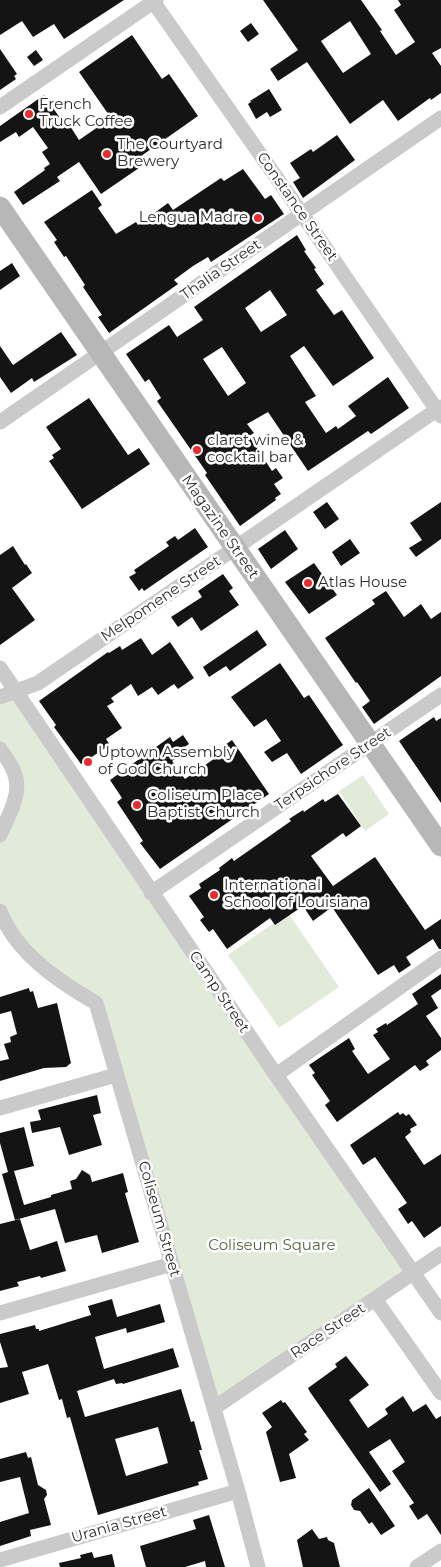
<!DOCTYPE html>
<html>
<head>
<meta charset="utf-8">
<style>
  body { margin:0 }
  canvas { display:block; background:#fff }
</style>
</head>
<body>
<canvas width="441" height="1567"></canvas>
<script>
const ctx = document.querySelector('canvas').getContext('2d');
ctx.lineJoin = 'round';
function fillPath(path, color) {
  ctx.fillStyle = color;
  ctx.fill(path, 'evenodd');
}
function trace(path, color, width, dash) {
  ctx.strokeStyle = color;
  ctx.lineWidth = width;
  ctx.lineCap = dash ? 'butt' : 'round';
  ctx.setLineDash(dash || []);
  ctx.stroke(path);
}
function drawText(font, color, halo, rows, align = 'center') {
  ctx.font = font + ' Montserrat,sans-serif';
  ctx.lineWidth = 5;
  ctx.setLineDash([]);
  ctx.textBaseline = 'middle';
  ctx.strokeStyle = halo;
  ctx.fillStyle = color;
  for (const [text, x, y, turn = 0] of rows) {
    ctx.save();
    ctx.translate(x, y);
    ctx.rotate((+turn || 0) * Math.PI / 180);
    ctx.textAlign = isNaN(turn) ? turn : align;
    if (halo) ctx.strokeText(text, 0, 0);
    ctx.fillText(text, 0, 0);
    ctx.restore();
  }
}
fillPath(new Path2D(`
  M16,692L413,1273L214,1408L96,1003L67,986L0,911V835L15,801L0,749V697Z
  M363,775L389,814L365,831L339,791Z
  M288,913L339,987L279,1028L228,955Z`), '#e2ebd9');
fillPath(new Path2D(`
  M0,0H124L64,39L54,24L33,37L22,21L0,35Z
  M263,0H361L382,30L380,31L396,55L415,42L394,10L401,5L398,0H441V48L432,53L441,66V93L431,100L430,98L398,121L383,100L350,124L307,62L278,81L270,69L298,50ZM350,21L371,54L343,73L321,41Z
  M251,23L259,34L248,42L240,31Z
  M132,35L162,79L169,74L198,116L134,161L139,168L101,194L79,162L57,177L60,181L23,205L14,192L45,170L44,168L50,164L42,152L48,148L33,127L19,137L16,132L0,142V126L44,95L67,128L70,126L79,140L111,118L79,72Z
  M0,49L17,74L14,76L16,79L0,90Z
  M36,50L43,60L34,66L27,57Z
  M269,89L282,110L270,117L267,112L256,119L248,104L251,102L250,101Z
  M337,135L355,160L303,198L293,182L300,178L290,163L311,149L313,152Z
  M243,169L265,199L271,195L284,214L211,262L208,257L193,266L174,280L178,284L109,333L98,317L102,315L83,287L85,285L66,256L64,257L54,242L57,240L44,222L92,190L102,205L98,208L116,234L136,222L138,225L168,203L173,210L221,178L224,181Z
  M297,235L306,250L304,251L316,268L314,269L324,284L316,290L334,315L342,310L374,358L333,386L304,346L290,356L316,396L305,402L326,433L336,426L338,429L356,416L348,406L388,377L409,408L371,434L368,431L308,471L268,412L247,424L254,433L249,436L272,471L276,468L283,478L274,484L281,494L275,498L276,500L240,526L205,475L207,473L157,401L161,398L149,379L145,382L126,354L169,325L177,337L203,320L194,307ZM270,290L287,315L261,332L245,308ZM222,347L246,383L228,396L203,359Z
  M12,263L20,276L0,290V271Z
  M61,332L77,355L34,382L32,378L11,393L0,377V346L13,365Z
  M89,398L128,455L139,448L150,464L82,509L49,461L54,458L52,455L61,449L46,427Z
  M327,502L339,519L325,529L313,512Z
  M441,502V539L416,557L409,548L422,540L410,523Z
  M195,528L208,547L144,591L142,588L139,591L129,577L136,573L134,570L169,546L166,542L175,536L178,540Z
  M285,530L298,549L271,569L258,549Z
  M350,539L360,553L341,566L332,552Z
  M13,546L25,565L26,564L32,573L12,588L35,620L0,645V555Z
  M314,563L337,595L309,614L285,582Z
  M223,574L233,588L229,591L239,605L201,631L192,617L178,627L171,617L202,597L198,591Z
  M386,591L404,617L421,604L431,619L441,612V676L374,724L362,707L370,701L357,682L356,683L325,638L375,604L372,600Z
  M257,630L267,645L230,671L226,666L209,677L203,667Z
  M141,638L152,655L170,642L194,678L178,689L174,684L158,695L152,687L138,696L131,684L111,698L114,702L107,706L122,728L106,739L110,745L81,764L54,727L56,725L39,701L108,652L109,653L120,646L122,650Z
  M280,663L304,698L309,695L343,745L301,774L287,753L272,762L264,752L281,741L266,719L254,727L231,697Z
  M434,717L436,721L441,718V803L399,741Z
  M183,735L189,744L180,750L182,754L172,761L185,779L221,754L218,750L232,740L269,794L160,869L140,843L143,841L117,802L122,798L110,780L170,737L173,742Z
  M338,794L361,826L346,837L343,833L311,856L333,886L375,857L425,930L441,919V949H439L433,939L406,957L411,965L399,973L394,965L378,975L332,907L313,921L303,906L275,925L270,918L227,949L213,929L209,932L200,920L204,917L189,896L201,888L199,884L220,870L219,868L232,858L234,861L291,821L289,819L303,810L304,812L323,799L325,802Z
  M441,974V989L431,996L438,1008L426,1016L441,1038V1050L426,1061L429,1065L420,1071L415,1065L337,1122L325,1105L330,1101L312,1075L315,1073L309,1065L349,1038L355,1049L352,1051L368,1074L390,1059L373,1035L378,1032L376,1029L386,1023L387,1025L418,1004L412,994Z
  M29,988L30,992L33,991L38,1008L57,1003L71,1063L66,1067L44,1068L0,1081V1061L9,1059L4,1044L11,1042L10,1037L17,1034L11,1011L0,1014V997Z
  M97,1095L101,1113L93,1115L102,1145L69,1155L60,1127L32,1133L30,1122L41,1120L38,1110Z
  M398,1112L400,1115L403,1113L406,1116L409,1114L417,1125L410,1129L411,1132L405,1137L424,1165L441,1154V1226L424,1238L412,1221L408,1224L398,1209L407,1203L375,1157L363,1165L350,1145Z
  M24,1127L34,1166L14,1171L24,1205L51,1197V1195L72,1189L70,1181L76,1179L82,1170L90,1175L92,1182L123,1173L128,1192L125,1193L139,1242L102,1253L97,1235L65,1243L55,1209L15,1220L2,1174L8,1172L0,1143V1133Z
  M20,1219L30,1250L57,1241L66,1271L41,1278L40,1276L17,1282L19,1286L0,1291V1224Z
  M112,1299L117,1317L160,1304L165,1322L127,1333L126,1328L95,1337L104,1369L173,1348L179,1367L123,1384L122,1383L116,1384L114,1379L77,1391L85,1417L181,1389L191,1422L194,1421L202,1450H199L208,1479L198,1482L199,1485L98,1515L70,1417L67,1418L62,1399L59,1400L48,1364L22,1372L29,1394L0,1403V1368L8,1367L0,1342V1334L35,1325L36,1329H39V1331L91,1315L88,1306ZM158,1427L168,1463L126,1476L115,1439Z
  M346,1356L369,1385L349,1400L368,1428L388,1414L385,1409L403,1396L413,1412L426,1404L436,1419L441,1416V1535L427,1514L418,1520L409,1506L414,1503L392,1471L405,1462L390,1439L369,1452L391,1484L380,1492L310,1392L308,1388L337,1367L335,1364Z
  M281,1400L283,1403L285,1402L307,1432L304,1434L309,1440L289,1454L296,1478L280,1482L266,1432L272,1427L262,1413Z
  M26,1452L28,1458L31,1457L38,1485L46,1490L47,1495L44,1499L51,1525L30,1530L31,1536L0,1546V1522L29,1513L20,1477L0,1482V1459Z
  M369,1488L395,1526L381,1535L372,1522L369,1524L360,1511L354,1510L351,1505L352,1500Z
  M209,1515L225,1567H206L205,1561L185,1567H146L140,1546L196,1529L193,1520Z
  M312,1529L319,1539L327,1537L328,1540L334,1543L340,1567H303L297,1540Z
  M92,1552L94,1558L112,1554L115,1567H60L59,1563L81,1558L80,1555Z`), '#141414');
trace(new Path2D(`
  M152,0L302,214L441,416
  M0,107L156,0
  M0,422L441,118
  M0,668L276,1075L441,1313
  M0,697L38,683L441,407
  M0,749C5,756 11,764 14,772C23,793 8,816 0,835
  M151,893L441,695
  M0,911C16,953 58,981 96,1003L238,1491L258,1567
  M276,1075L441,958
  M0,1108L116,1075
  M375,1299L441,1393
  M0,1313L172,1264
  M214,1408L441,1254
  M0,1560L238,1491
  M417,1567L441,1551`), '#cacaca', 15);
trace(new Path2D(`
  M0,207L441,846`), '#b7b7b7', 21);
for (const [x, y, r, color] of [
  [29,114,5,"#e72b2e"],
  [107,154,5,"#e72b2e"],
  [258,218,5,"#e72b2e"],
  [197,450,5,"#e72b2e"],
  [308,583,5,"#e72b2e"],
  [88,762,5,"#e72b2e"],
  [137,805,5,"#e72b2e"],
  [214,895,5,"#e72b2e"]
]) {
  const dot = new Path2D();
  dot.arc(x, y, r, 0, 2 * Math.PI);
  ctx.fillStyle = color;
  ctx.fill(dot);
  trace(dot, '#fff', 2);
}
drawText('15px', '#2d2d2d', '#fff', [
  ["French",39,105],
  ["Truck Coffee",39,122],
  ["The Courtyard",117,145],
  ["Brewery",117,162],
  ["Lengua Madre",248,218,"right"],
  ["claret wine &",207,441],
  ["cocktail bar",207,458],
  ["Atlas House",318,583],
  ["Uptown Assembly",98,753],
  ["of God Church",98,770],
  ["Coliseum Place",147,796],
  ["Baptist Church",147,813],
  ["International",224,886],
  ["School of Louisiana",224,903]
], 'left');
drawText('15px', '#2d2d2d', '#fff', [
  ["Constance Street",297,207,55],
  ["Thalia Street",221,270,-35],
  ["Magazine Street",220,527,55],
  ["Melpomene Street",161,599,-34],
  ["Terpsichore Street",333,769,-34],
  ["Camp Street",219,992,56],
  ["Coliseum Street",159,1219,74],
  ["Race Street",328,1331,-34],
  ["Urania Street",119,1525,-16]
]);
drawText('15px', '#4d683a', '#fff', [
  ["Coliseum Square",272,1246]
]);
</script>
</body>
</html>
